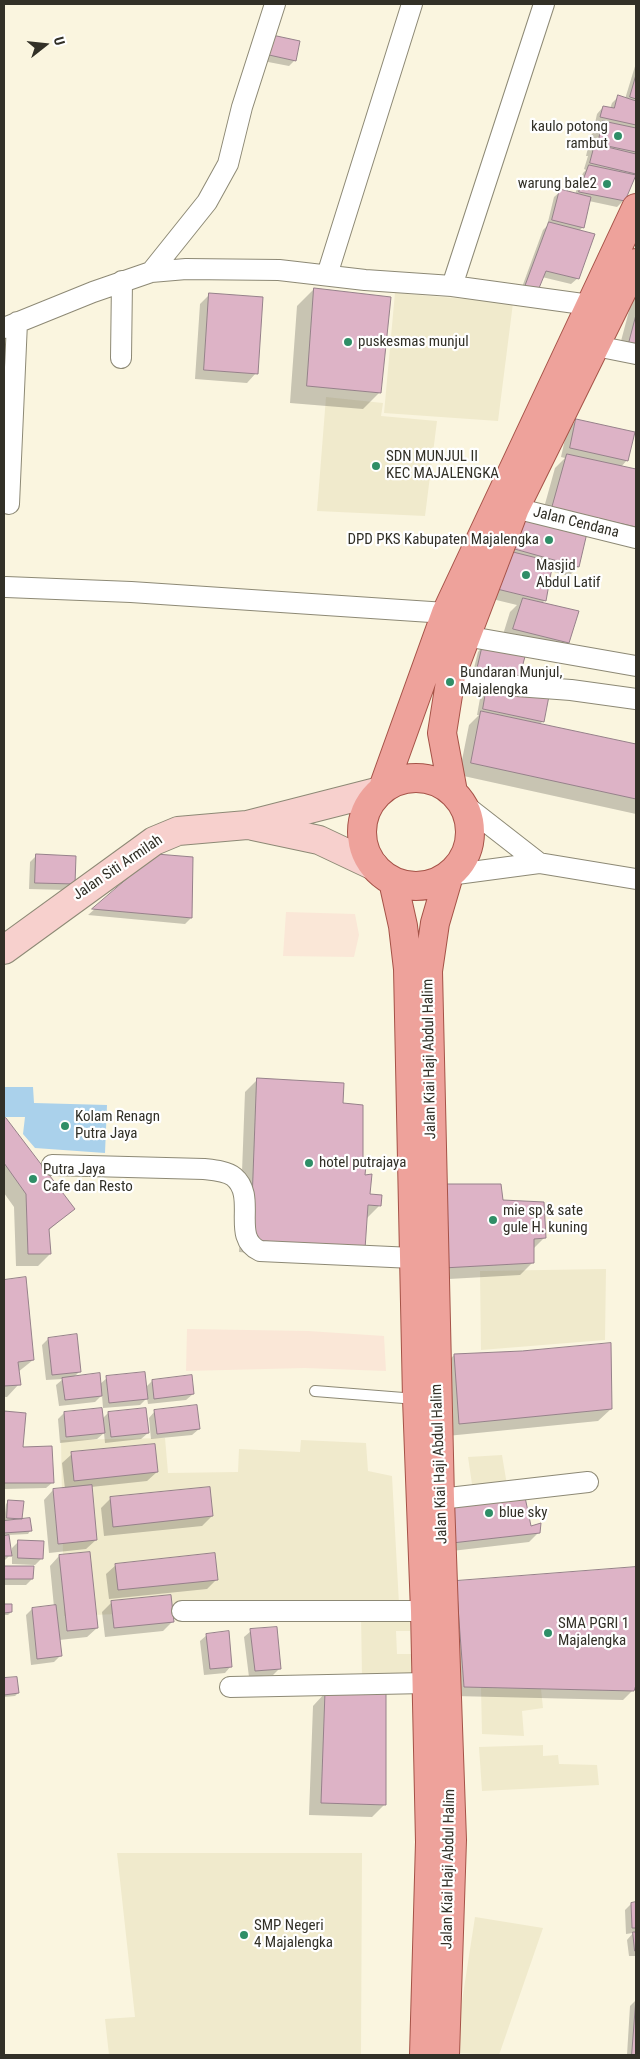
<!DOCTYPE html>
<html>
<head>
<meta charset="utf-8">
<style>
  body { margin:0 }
  #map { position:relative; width:640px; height:2059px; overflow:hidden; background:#faf5df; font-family:"Roboto Condensed",sans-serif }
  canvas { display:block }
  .frame { position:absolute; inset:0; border:5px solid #323027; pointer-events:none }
  .north { position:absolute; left:20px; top:20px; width:50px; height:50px; -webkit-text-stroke:4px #fff; paint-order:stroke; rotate:74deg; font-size:14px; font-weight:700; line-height:20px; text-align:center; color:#323027 }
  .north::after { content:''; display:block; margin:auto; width:18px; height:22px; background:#323027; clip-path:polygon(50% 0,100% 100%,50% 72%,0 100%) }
</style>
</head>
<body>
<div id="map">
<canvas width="640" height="2059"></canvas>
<div class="frame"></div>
<div class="north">U</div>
</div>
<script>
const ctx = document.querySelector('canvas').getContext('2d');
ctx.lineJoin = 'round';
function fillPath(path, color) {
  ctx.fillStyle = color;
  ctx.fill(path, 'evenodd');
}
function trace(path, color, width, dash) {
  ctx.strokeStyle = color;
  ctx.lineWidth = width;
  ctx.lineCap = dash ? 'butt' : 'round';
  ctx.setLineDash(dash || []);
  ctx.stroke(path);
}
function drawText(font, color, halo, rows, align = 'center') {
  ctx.font = font + ' "Roboto Condensed",sans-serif';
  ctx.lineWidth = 4.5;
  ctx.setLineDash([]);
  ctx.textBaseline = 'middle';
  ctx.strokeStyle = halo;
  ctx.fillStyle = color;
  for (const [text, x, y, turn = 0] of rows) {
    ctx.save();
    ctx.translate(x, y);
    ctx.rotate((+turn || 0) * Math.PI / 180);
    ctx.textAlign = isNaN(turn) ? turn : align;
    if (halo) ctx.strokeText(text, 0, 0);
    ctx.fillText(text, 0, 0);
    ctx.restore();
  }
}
fillPath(new Path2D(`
  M395,293L513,303L498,421L384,413Z
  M326,397L383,403L381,416L437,421L425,516L317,511Z
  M606,1269L605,1340L481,1350L480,1271Z
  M165,1438L168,1473L238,1472L239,1449L300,1452L301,1440L366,1443L368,1471L392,1476L399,1604L64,1616L61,1440Z
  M502,1455L508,1491H473L468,1457Z
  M361,1614L410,1615V1631H396L397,1654H411L412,1676L362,1677Z
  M481,1688L541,1689L543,1708L522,1711L524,1736L482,1734Z
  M543,1745V1756L558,1755L559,1764L597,1765L599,1785L482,1791L479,1747Z
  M117,1853H362L361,2055H109L105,2019L135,2017Z
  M475,1917L543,1928L499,2055L454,2053Z`), '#f0eacc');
fillPath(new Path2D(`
  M286,912L355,914L359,935L354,957L283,956Z
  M187,1329L308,1331L384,1336L386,1371L305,1368L186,1371Z`), '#fae7d7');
fillPath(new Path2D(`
  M4,1087H33L34,1103L107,1105L105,1153L35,1148L23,1134L25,1117H4Z`), '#aad1eb');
fillPath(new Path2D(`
  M273,37L295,60L289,66L263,61Z
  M636,63V174L624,200L617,207L589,201L583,227L579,231L578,278L571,284L542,277L518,298L543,230L547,226L554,197L561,191L575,194L583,173L586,170L584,169L588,156H586L591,135L601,125L595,123L597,114L603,107L610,109L612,103L618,97L625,99Z
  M314,289L380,392L363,409L290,403L297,306Z
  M636,293V360L617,356L633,296Z
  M209,295L256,373L247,383L195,379L200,304Z
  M576,421L627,460L621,467L636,470V528L546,521L578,567L569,576L550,571L545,600L541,604L568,643L556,655L501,641L510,612L517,605L488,598L500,562L540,522L555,468L565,458L561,457L567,430Z
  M484,645L524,654L471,680L478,652Z
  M487,687L543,721L539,725L636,745V814L459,775L469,725L479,715H477L481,693Z
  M36,856L74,884L67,890L29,889L30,862Z
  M156,856L191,918L185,924L88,915Z
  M257,1080L342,1104L368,1195L379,1206L367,1218L351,1261L239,1252L245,1092Z
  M5,1120L73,1209L48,1231L50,1254L38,1266H16L14,1207L4,1193V1121Z
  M502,1201L544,1238L533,1249V1262L520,1275L431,1280Z
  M24,1279L33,1360L18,1372L19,1384L7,1397H4V1281Z
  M48,1339L80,1371L73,1378L100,1384L107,1378L145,1388L152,1381L193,1394L186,1400L148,1404L147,1398L140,1405L103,1408L102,1395L95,1402L59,1406L56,1385L63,1379L46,1380L42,1345Z
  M454,1355L611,1409L598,1421L447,1436L442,1368Z
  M155,1411L199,1429L192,1435L151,1439L149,1418Z
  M4,1412L25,1414L21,1449L53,1482L46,1488L4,1489Z
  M64,1413L102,1419L108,1413L148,1433L141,1439L105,1443L104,1433L97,1439L60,1443L58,1419Z
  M72,1454L157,1472L147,1481L91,1487L96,1540L86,1549L49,1553L44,1500L53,1490L65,1489L62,1463Z
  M111,1498L212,1516L202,1526L104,1536L101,1508Z
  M9,1501L21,1518L18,1521L30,1531L28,1534L8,1535L10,1555L4,1561L5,1558L4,1522L6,1504Z
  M440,1514L530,1527L539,1532L529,1542L443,1552Z
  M19,1541L41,1559L35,1565L12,1564V1548Z
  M59,1556L97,1628L87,1637L59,1640L60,1656L54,1662L31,1665L26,1615L32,1609L54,1607L50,1566Z
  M116,1565L217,1579L207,1589L109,1599L106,1574Z
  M4,1567L32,1568V1579L26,1585H4Z
  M636,1568V1682L633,1690L623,1700L454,1696L457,1582Z
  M112,1602L173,1621L163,1631L105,1637L102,1612Z
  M4,1605H10L11,1612L8,1615H4Z
  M251,1631L280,1668L273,1675L249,1677L244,1637Z
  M207,1635L231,1666L225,1673L204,1675L200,1641Z
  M16,1678L18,1693L15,1696L4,1697V1679Z
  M325,1693L385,1804L372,1817L309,1815L313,1706Z
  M631,1904H636V1956H629L627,1940L633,1933L626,1934L625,1910Z
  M636,2000V2055H627L630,2006Z`), '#0003');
const building = new Path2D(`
  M272,35L300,41L296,61L269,55Z
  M636,75V99L630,97Z
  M618,95L636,101V125L600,117L603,106L614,108Z
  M603,121L636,128V152L598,144Z
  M595,144L636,154V174L590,163Z
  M589,165L636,175L625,201L579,192Z
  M560,189L591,197L584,228L552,220Z
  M549,222L595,234L579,279L546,271L537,293L523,292Z
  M314,288L391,297L381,393L307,386Z
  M209,293L263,297L258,374L204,370Z
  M636,315V345L629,343Z
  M576,419L635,432L628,461L570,448Z
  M567,454L636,469V527L552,508Z
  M520,516L587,533L579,567L511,548Z
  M509,551L553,562L546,601L497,589Z
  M523,598L579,611L569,643L513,629Z
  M483,644L526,653L518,682L476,674Z
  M487,686L549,696L544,722L483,709Z
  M481,711L636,744V799L471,763Z
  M36,854L76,856L75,884L35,883Z
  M156,854L193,857L192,918L92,909Z
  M257,1078L344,1083L343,1103L363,1105V1162L366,1165L365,1175L372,1174L370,1194L382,1195L381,1206L368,1205L365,1249L251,1240Z
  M6,1118L75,1209L49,1229L51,1254H28L26,1194L4,1163V1119Z
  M441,1184H501L503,1200L544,1202L546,1238L534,1239V1263L443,1268Z
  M26,1277L34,1360L18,1362L21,1385L4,1386V1280Z
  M77,1334L81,1372L52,1375L48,1338Z
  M611,1343L612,1409L459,1424L454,1354L522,1351Z
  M145,1372L148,1399L109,1403L106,1376Z
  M100,1373L102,1396L65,1400L62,1378Z
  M192,1375L194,1394L154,1399L152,1380Z
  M197,1405L200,1429L157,1434L154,1410Z
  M102,1408L105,1433L66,1437L64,1412Z
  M146,1408L149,1433L111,1437L108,1412Z
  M4,1411L26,1413L23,1447L52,1446L54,1483H4Z
  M155,1444L158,1472L74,1481L71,1452Z
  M92,1485L97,1540L58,1544L53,1489Z
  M210,1487L213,1516L113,1527L110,1497Z
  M525,1497L531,1526L541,1523L540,1533L452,1543L449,1504Z
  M8,1500L24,1501L22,1519L7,1518Z
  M30,1518L32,1531L4,1533V1521Z
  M9,1535L12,1556H4V1536Z
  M18,1540L44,1541L43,1559L18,1558Z
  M90,1552L98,1628L67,1631L59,1555Z
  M215,1553L218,1580L118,1590L115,1564Z
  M4,1566H34L33,1579H4Z
  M636,1567V1685L634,1691L464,1687L456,1581Z
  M171,1595L174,1622L114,1628L111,1601Z
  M4,1604H12V1612L4,1613Z
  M56,1605L62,1656L37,1659L32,1608Z
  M277,1627L281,1669L255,1671L250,1629Z
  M229,1631L232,1667L210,1669L206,1634Z
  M17,1677L19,1693L4,1695V1678Z
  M386,1690V1805L321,1803L325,1692Z
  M636,1902V1928H632L631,1903Z
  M633,1932H636V1951H635Z
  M636,1998V2055H632Z`);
fillPath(building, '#ddb3c6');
trace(building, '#96818a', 1);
const lane = new Path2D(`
  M315,1391L416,1399`);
const street = new Path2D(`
  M151,272L207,202L228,164L242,107L275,4
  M327,275L412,4
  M452,286L544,4
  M4,328L93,292L151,272L186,269L279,270L365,280L452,286L590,305
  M596,346L636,354
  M121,358L122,281
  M9,504L17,322
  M515,508L636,538
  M6,587L131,592L446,613
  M465,636L636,666
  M451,676L517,686L571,690L636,699
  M462,803L539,863
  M449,875L539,863L636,879
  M52,1165L204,1169C213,1170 227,1171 234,1177C258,1197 230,1238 260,1251L413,1258
  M440,1499L588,1482
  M182,1611H425
  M230,1687L426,1683`);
const secondary = new Path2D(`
  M253,826L319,840L374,866
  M4,950L154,841L178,831L247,825L380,791`);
const primary = new Path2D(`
  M362 832a54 54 0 1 1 108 0a54 54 0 1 1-108 0Z
  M383,788L446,613L636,208
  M453,792L442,733L451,676L515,508L636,263
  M393,881L403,926L408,969L417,1399L425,1611L430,1842L424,2055
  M445,2055L452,1840L440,1499L428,971L435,923L449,875`);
trace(lane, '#8d8975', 12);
trace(street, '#8d8975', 22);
trace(secondary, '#8d8975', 30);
trace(primary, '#a55247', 30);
trace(lane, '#fff', 10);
trace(street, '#fff', 20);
trace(secondary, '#f7d0cd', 28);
trace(primary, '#eea29b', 28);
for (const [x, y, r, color] of [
  [618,136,5,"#2f8e67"],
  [607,184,5,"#2f8e67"],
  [348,342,5,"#2f8e67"],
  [376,466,5,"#2f8e67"],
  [549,540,5,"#2f8e67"],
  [526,575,5,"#2f8e67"],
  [450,682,5,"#2f8e67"],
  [65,1126,5,"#2f8e67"],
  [309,1163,5,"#2f8e67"],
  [33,1179,5,"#2f8e67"],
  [493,1220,5,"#2f8e67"],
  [489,1513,5,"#2f8e67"],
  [548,1633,5,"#2f8e67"],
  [244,1935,5,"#2f8e67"]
]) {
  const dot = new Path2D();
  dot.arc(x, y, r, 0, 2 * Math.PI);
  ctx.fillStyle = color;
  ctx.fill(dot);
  trace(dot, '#fff', 2);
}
drawText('15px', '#323027', '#fff', [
  ["kaulo potong",608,127,"right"],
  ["rambut",608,144,"right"],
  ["warung bale2",597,184,"right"],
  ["puskesmas munjul",358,342],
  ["SDN MUNJUL II",386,457],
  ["KEC MAJALENGKA",386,474],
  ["DPD PKS Kabupaten Majalengka",539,540,"right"],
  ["Masjid",536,566],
  ["Abdul Latif",536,583],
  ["Bundaran Munjul,",460,673],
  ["Majalengka",460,690],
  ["Kolam Renagn",75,1117],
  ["Putra Jaya",75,1134],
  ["hotel putrajaya",319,1163],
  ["Putra Jaya",43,1170],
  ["Cafe dan Resto",43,1187],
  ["mie sp & sate",503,1211],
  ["gule H. kuning",503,1228],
  ["blue sky",499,1513],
  ["SMA PGRI 1",558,1624],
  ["Majalengka",558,1641],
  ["SMP Negeri",254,1926],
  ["4 Majalengka",254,1943]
], 'left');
drawText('15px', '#323027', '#fff', [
  ["Jalan Cendana",576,523,14],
  ["Jalan Siti Armilah",118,868,-34],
  ["Jalan Kiai Haji Abdul Halim",430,1059,-91],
  ["Jalan Kiai Haji Abdul Halim",440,1464,-92],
  ["Jalan Kiai Haji Abdul Halim",449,1869,-89]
]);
</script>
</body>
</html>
